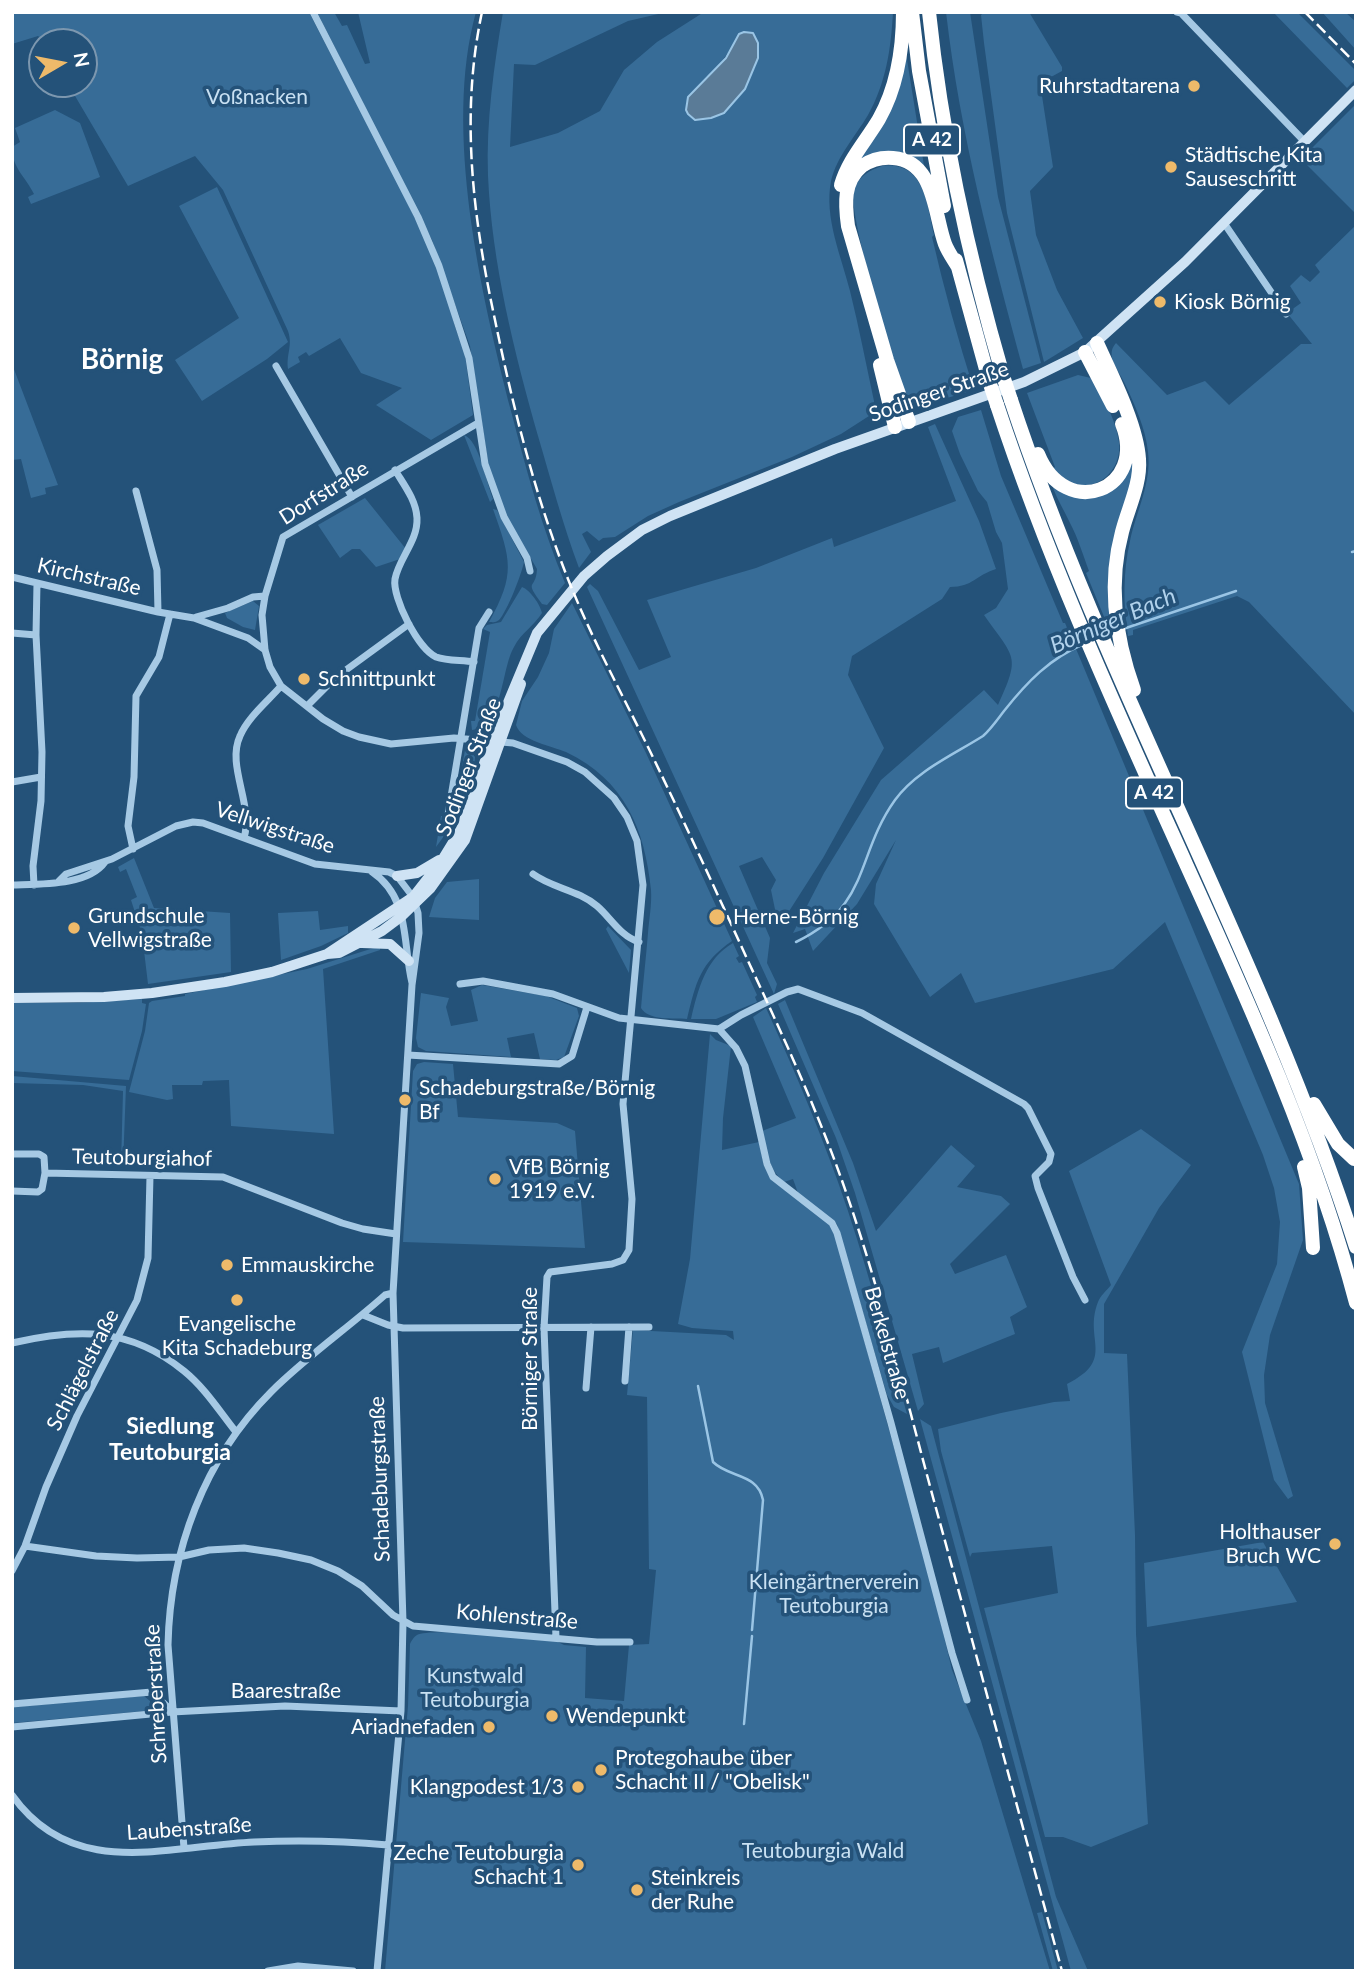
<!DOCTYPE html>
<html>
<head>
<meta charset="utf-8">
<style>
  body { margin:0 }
  #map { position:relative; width:1368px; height:1983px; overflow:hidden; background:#245279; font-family:Lato,sans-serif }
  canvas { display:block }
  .frame { position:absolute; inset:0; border:14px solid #fff; pointer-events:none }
  .north { position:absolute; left:28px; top:28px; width:70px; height:70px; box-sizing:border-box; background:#245279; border:2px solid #7c97af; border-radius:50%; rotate:80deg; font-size:19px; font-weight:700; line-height:28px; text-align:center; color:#fff }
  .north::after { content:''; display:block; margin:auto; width:24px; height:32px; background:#eeba6a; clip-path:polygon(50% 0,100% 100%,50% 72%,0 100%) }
</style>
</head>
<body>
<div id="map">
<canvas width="1368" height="1983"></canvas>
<div class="frame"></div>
<div class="north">N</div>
</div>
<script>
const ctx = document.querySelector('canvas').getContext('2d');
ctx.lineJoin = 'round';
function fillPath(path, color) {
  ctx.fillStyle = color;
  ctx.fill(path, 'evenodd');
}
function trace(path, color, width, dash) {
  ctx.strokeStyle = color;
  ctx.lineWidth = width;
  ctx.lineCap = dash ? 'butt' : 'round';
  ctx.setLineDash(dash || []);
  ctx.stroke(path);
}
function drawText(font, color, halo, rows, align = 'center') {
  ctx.font = font + ' Lato,sans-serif';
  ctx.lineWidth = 7;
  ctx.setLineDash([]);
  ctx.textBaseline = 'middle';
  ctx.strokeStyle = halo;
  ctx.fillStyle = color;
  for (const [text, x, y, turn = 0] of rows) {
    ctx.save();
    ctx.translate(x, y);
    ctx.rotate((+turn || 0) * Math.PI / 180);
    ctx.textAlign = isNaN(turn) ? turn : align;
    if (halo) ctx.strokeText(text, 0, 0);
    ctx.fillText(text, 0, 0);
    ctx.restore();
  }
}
fillPath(new Path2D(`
  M12,12H309C348,89 390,163 426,242C435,261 443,282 449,302C453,317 455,333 464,347L473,415L431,440L376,405L402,388L361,373L340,338L309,356L306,352L298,357L300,362L288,369C286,354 293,346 288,331L223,190L195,156L128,186L68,84H84V42H46L38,36L12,44Z
  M317,12H334L342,26L347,25L365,64L370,63L358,12H446L456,14L457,12H476C443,130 481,294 511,411C526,469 542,528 565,583L547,605L542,604C523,578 536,591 537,569L507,518L489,468L470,346L432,240Z
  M503,12H667L628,21L535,65L514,64L510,147L558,133L600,111L624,70L657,42L704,12H893C891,49 886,83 868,115C855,137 837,156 831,181C824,218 841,255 850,291C859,327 866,364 874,401V409L869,416L841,434L792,457L679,502L648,516L615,537L603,538L599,541L587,531L582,534L591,552L579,568C563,525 551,480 538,436C514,351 492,264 488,176C486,121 494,66 503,12ZM735,43H758L756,65L745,89L688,115L686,103L691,94L716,69Z
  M946,12H970L998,197L1041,363L1023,369C991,251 960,134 946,12Z
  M984,12H1029L1062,67V71L1040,83L1053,167L1030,191L1036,235L1057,290L1083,338L1044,362L1007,213L984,43L981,15Z
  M1273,12H1297L1356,71V79L1347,88Z
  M1322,12H1345L1356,22V50Z
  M905,47L925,172L918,165L854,163Z
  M1356,104V214L1301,159Z
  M55,110L80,123L100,177L31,204L28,197L34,194C25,176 12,168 12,147L20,142L15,128Z
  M882,166C924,161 927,203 934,235L932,237C944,289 958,340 974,390L930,403L914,404L911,399L908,401C896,372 846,211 854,189C858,177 870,170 882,166Z
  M217,187L288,342L267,359L202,401L175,360L239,318L179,206Z
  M1356,225V715L1249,602L1237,596L1133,630V635L1128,636C1123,605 1123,571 1130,541C1136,512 1152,482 1148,452C1146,429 1134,403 1124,382C1120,374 1114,366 1112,358C1111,351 1112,348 1116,343L1167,395L1205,381L1229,405L1301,344H1312L1287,313L1301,303L1290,286L1301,275L1310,282L1320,272L1315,265Z
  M12,364L58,485L45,488L46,494L31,498L21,459L12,460Z
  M1106,373L1135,452L1114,622L1107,624L1086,573L1089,571C1083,555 1078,538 1070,523C1065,512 1058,501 1053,488L1114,485L1129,434Z
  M1078,375L1091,378C1103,396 1117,422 1119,443C1122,468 1100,491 1075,484C1067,482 1059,474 1053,469L1055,467L1027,393Z
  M981,410L1001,476L1063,623H1065L1079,656L1299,1184L1303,1240L1270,1335L1264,1375L1265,1403L1293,1496L1288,1499L1274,1480L1242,1352L1277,1264L1280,1222L1274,1188L1263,1155L1165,922L1113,969L975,1003L961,973L930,997L874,904L876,884L896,840L857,904L813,951L805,929L793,933L824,873L881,780L984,690L998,705C1021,655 1015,659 984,615L996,608L1008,589L1002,543L996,532L987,502L978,491L960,454L952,431L958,417Z
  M935,424L979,521L996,569C976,575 973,587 950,587L942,599L852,656L848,675L884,748L823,858L786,916L777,919L771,890L776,880L762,857L739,866L770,938L767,963L777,984L774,994L587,587L590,584L598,591L639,670L671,657L647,600L756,568L832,538L834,547L956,501L928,427Z
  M464,435C479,440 487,484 493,499L490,502Z
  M365,498L406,549L400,559L376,567L360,549H352L340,558L318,525Z
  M493,509L497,510L524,562C522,573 507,612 499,620C495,623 494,622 489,622C516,574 511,560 493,509Z
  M522,587C530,590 540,604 542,613C534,626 521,633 514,647C501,669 503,727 472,730L471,721H475L490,632L483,629L487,625L501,622Z
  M253,601L259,606L255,630L243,627L227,618L225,613Z
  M572,603L646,753L732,941C700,963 696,982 687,1019C673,1018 649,1021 641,1008C643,983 646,958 648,933C649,920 652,904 651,890C645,830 625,780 566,752C552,746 521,741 516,725L522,701L538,677L549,653L554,629Z
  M469,749L475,757C474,784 453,826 436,847L441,816L453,817L465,750Z
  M134,858L154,908L230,913L231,972L148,984L142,934L131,900L137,897L126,869L120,872L118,867Z
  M479,879V920L429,917L435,898L447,882Z
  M318,911L320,930L348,926V933L321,946L281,960L278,913Z
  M608,926L631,950L629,973L606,929Z
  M733,943L739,956L736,958L739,963L742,962L757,995L755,997L757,1002L716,1019H691C698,990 705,959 733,943Z
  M380,946V950L323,969L334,1134L231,1126L229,1080L203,1081L202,1085H172L173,1099L167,1100L129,1092L145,1031L149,1003L152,1001L185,996V994L307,969Z
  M482,985L546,996L577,1008L579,1016L564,1057L556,1060L540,1059L534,1033L507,1038L511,1057L426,1051L418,1047L416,1038L421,993L449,998L446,1007L451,1026L478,1021L471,990Z
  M142,999V1003L146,1004L142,1031L129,1080L12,1071V1003H77Z
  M785,1000L853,1163L876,1231L951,1145L975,1166L957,1187L1001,1196L1010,1204L950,1264L955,1274L1006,1255L1027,1307L1010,1317L1015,1334L943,1363L939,1347L912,1354L924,1404L918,1411L855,1193L836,1138L778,1004Z
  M766,1008C792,1065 817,1123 838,1182C865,1258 885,1336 907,1414L894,1407L887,1395L837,1224L798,1193L793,1179L784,1182C768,1169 767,1150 762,1131L796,1118L753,1017Z
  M710,1034L716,1040L731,1046L723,1118L722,1150L759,1142L764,1166L771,1179L829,1223L835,1235L929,1574L952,1670L981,1741L1050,1971H385L408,1706L410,1644C412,1640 413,1638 417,1635C432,1627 532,1639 556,1641L564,1645L586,1647L585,1698L624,1701L629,1645L649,1644L656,1570L649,1569L647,1397L627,1395L633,1330L726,1335L734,1340L733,1331L692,1328L678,1324L690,1259Z
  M424,1062L453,1064L458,1117L557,1123L575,1131L585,1248L403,1242L413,1071L417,1064Z
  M12,1076L126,1086L123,1166L121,1165L123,1091L83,1085L12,1083Z
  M1141,1129L1191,1165L1159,1208L1104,1304V1353L1127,1354L1135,1535L1136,1634L1148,1824L1091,1847L1063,1837H1045L984,1608L1058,1593L1052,1546L972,1553L970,1557L941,1451L938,1429L1001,1413L1054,1402L1070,1401L1067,1384C1117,1359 1083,1340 1098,1302C1100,1296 1107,1290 1111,1285L1069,1171Z
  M920,1419L931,1426L1056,1897L1088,1971H1071Z
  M1263,1542L1297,1602L1147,1627L1144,1563Z
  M144,1696L150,1701V1707L145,1711L12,1723V1707Z
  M1042,1912L1058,1971H1053L1037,1913Z`), '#376c97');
const water = new Path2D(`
  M744,32L753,33L758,43V58L745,89L724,113L711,118L695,120L688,114L686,110L688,97L726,58L739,34Z`);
fillPath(water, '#5a7b97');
trace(water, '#9ac5e5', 2);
trace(new Path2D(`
  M1352,552L1356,551
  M1123,629L1236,591
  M796,942C871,906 855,856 895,800C916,771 953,755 983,736C991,729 997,720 1004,711C1027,682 1050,658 1084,644
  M698,1386L713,1462C729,1478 758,1473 763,1500L752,1630
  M744,1724L752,1636`), '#9ac5e5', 2.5);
trace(new Path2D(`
  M313,12L418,217L439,266L469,358L485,464L504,517L527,558L530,571
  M1177,12L1181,13L1305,142
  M1224,223L1286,314
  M276,366L352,497
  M478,423L283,537L265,596L262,615L265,650L270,667L281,686L323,719L343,731L359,737L391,744L454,738L513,743L567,762L585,772L614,798L627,817L637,841L643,885L623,1104L632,1199L629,1250L623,1260L612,1264L550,1272L547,1277L544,1328L556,1638
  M395,470C404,485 416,500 417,518C418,541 399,558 395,579C392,597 418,649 436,657C447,661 462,660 474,662
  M136,491L157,570L158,612
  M12,577L158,612L194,618L248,638L265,650
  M196,617L228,608L253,597L265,596
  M12,633L36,635
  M307,706L335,678L409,624
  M12,782L41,777
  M448,815L479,628L489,612
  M244,838C254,805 226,766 240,736C248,717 268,701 281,686
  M133,849L128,826L134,777L136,696L159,657L170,614
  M371,871C411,898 402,941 412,983
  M533,874C552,888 578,890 597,906C611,918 620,936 639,942
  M59,881L66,874L112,859L176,826L193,822L203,823L315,864L389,872L397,876L413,897L418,913L419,933L412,985L393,1293L403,1622L401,1711L377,1971
  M12,885C40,884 88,886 105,862
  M34,885L33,866L41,801L42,752L36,635L37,583
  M460,984L483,981L553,994L619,1018L719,1029L736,1048L745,1066L767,1164L773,1177L832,1223L837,1233L891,1423L952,1653L967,1700
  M719,1029L741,1015L787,992L798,989L862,1013L1024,1104L1028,1108L1051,1154L1049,1162L1035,1176L1038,1188L1073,1277L1085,1300
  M408,1055L559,1064L572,1056L587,1007
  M12,1154H39L44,1157L45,1173L42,1189L38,1192L12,1191
  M45,1173L223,1177L342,1223L363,1229L396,1234
  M363,1315L388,1325L403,1328L649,1327
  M12,1343C77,1328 130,1327 184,1371C205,1388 220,1412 236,1432
  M625,1381L629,1327
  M586,1388L591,1327
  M25,1546L96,1556L137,1558L179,1557L209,1550L244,1548L278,1553L311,1560L338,1571L362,1586L393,1615L413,1626L597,1642H630
  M12,1571L25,1546L46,1487L77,1416L137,1300L148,1258L150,1176
  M12,1704L152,1692L172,1711
  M12,1727L172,1712L285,1706L401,1711
  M12,1795C73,1881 166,1846 254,1842C298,1840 344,1841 388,1845
  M184,1848L168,1645C170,1551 204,1459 271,1392C306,1357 348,1328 385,1295L393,1293
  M268,1971L298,1966L353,1971`), '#a6c9e4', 7);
trace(new Path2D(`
  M397,876L417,873L439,860
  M362,943L390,944L409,961
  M327,954L413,897L442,860L461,829L492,741L537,633L584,576L607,556L642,530L670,516L835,449L1024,382L1085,352L1185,262L1356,90
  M12,998L104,997L152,993L225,982L272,972L327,954L339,953L382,931L402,916L430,889L465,840L521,684`), '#cfe3f4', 10);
trace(new Path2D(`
  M912,12L919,71L944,206
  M929,12C942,137 969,259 1004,379
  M841,185C848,160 866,141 879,119C897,87 903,48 903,12
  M956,260L990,384
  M1097,343C1111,374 1137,425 1139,459C1141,484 1128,508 1122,532C1108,584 1116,640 1134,690
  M1085,352L1113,406
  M880,365L895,427
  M1011,400C1107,690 1263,956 1356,1247
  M997,405C1049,563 1118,713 1186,864C1251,1007 1316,1151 1356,1303
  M909,422L887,360L848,226C845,204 843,182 862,166C871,160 882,157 893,158C935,161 934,214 945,244C948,252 954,260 958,267
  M1038,454C1066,523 1148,489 1122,424
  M1314,1104L1338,1144L1354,1159
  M1304,1167L1309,1188L1313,1248`), '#fff', 14);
trace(new Path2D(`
  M482,12C460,115 473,218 495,320C513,407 535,496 568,579C591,637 621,692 648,747C683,819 716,891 749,963C784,1038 819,1114 846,1192C881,1293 906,1398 934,1501C977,1657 1019,1814 1062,1971
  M1305,12L1356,64`), '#fff', 2.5, [12, 5]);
trace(new Path2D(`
  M1004,379L1011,400
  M990,384L997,405`), '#fff', 14);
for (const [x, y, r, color] of [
  [1194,86,7,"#eeba6a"],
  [1171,167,7,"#eeba6a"],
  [1160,302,7,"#eeba6a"],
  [304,679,7,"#eeba6a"],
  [717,917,9,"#eeba6a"],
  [74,928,7,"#eeba6a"],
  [405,1100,7,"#eeba6a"],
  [495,1179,7,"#eeba6a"],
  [227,1265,7,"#eeba6a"],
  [237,1300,7,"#eeba6a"],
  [1335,1544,7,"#eeba6a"],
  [552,1716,7,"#eeba6a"],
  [489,1727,7,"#eeba6a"],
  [601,1770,7,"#eeba6a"],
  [578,1787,7,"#eeba6a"],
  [578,1865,7,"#eeba6a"],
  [637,1890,7,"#eeba6a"]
]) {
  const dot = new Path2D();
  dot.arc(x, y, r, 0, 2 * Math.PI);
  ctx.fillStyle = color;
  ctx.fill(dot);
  trace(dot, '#245279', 2.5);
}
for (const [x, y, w] of [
  [932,140,56],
  [1154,793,56]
]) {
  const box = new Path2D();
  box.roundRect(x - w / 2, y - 15.5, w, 31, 5);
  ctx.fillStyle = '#245279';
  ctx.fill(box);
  trace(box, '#fff', 2);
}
drawText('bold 19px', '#fff', null, [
  ["A 42",932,140],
  ["A 42",1154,793]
]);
drawText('21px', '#fff', '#245279', [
  ["Ruhrstadtarena",1180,86,"right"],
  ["Städtische Kita",1185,155],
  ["Sauseschritt",1185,179],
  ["Kiosk Börnig",1174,302],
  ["Schnittpunkt",318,679],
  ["Grundschule",88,916],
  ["Vellwigstraße",88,940],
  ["Herne-Börnig",733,917],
  ["Schadeburgstraße/Börnig",419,1088],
  ["Bf",419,1112],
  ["VfB Börnig",509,1167],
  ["1919 e.V.",509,1191],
  ["Emmauskirche",241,1265],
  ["Evangelische",237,1324,"center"],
  ["Kita Schadeburg",237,1348,"center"],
  ["Holthauser",1321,1532,"right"],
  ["Bruch WC",1321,1556,"right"],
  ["Wendepunkt",566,1716],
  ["Ariadnefaden",475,1727,"right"],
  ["Protegohaube über",615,1758],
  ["Schacht II / \"Obelisk\"",615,1782],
  ["Klangpodest 1/3",564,1787,"right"],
  ["Zeche Teutoburgia",564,1853,"right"],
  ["Schacht 1",564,1877,"right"],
  ["Steinkreis",651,1878],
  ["der Ruhe",651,1902]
], 'left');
drawText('21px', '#c9e1f3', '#245279', [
  ["Voßnacken",257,97],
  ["Kleingärtnerverein",834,1582],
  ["Teutoburgia",834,1606],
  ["Kunstwald",475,1676],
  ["Teutoburgia",475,1700],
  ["Teutoburgia Wald",823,1851]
]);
drawText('21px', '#fff', '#245279', [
  ["Sodinger Straße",939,392,-19],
  ["Dorfstraße",324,493,-32],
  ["Kirchstraße",89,577,13],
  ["Sodinger Straße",469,767,-69],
  ["Vellwigstraße",275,828,18],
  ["Teutoburgiahof",142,1158,1],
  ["Berkelstraße",887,1343,74],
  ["Börniger Straße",530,1359,-90],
  ["Schlägelstraße",83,1370,-63],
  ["Schadeburgstraße",380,1479,-92],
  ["Kohlenstraße",517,1617,5],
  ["Baarestraße",286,1691],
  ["Schreberstraße",156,1694,-93],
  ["Laubenstraße",189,1829,-4]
]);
drawText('italic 23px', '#b1d2ec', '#245279', [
  ["Börniger Bach",1113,621,-23]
]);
drawText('bold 23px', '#fff', '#245279', [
  ["Siedlung",170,1427],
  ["Teutoburgia",170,1453]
]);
drawText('bold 28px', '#fff', '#245279', [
  ["Börnig",122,360]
]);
</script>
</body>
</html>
